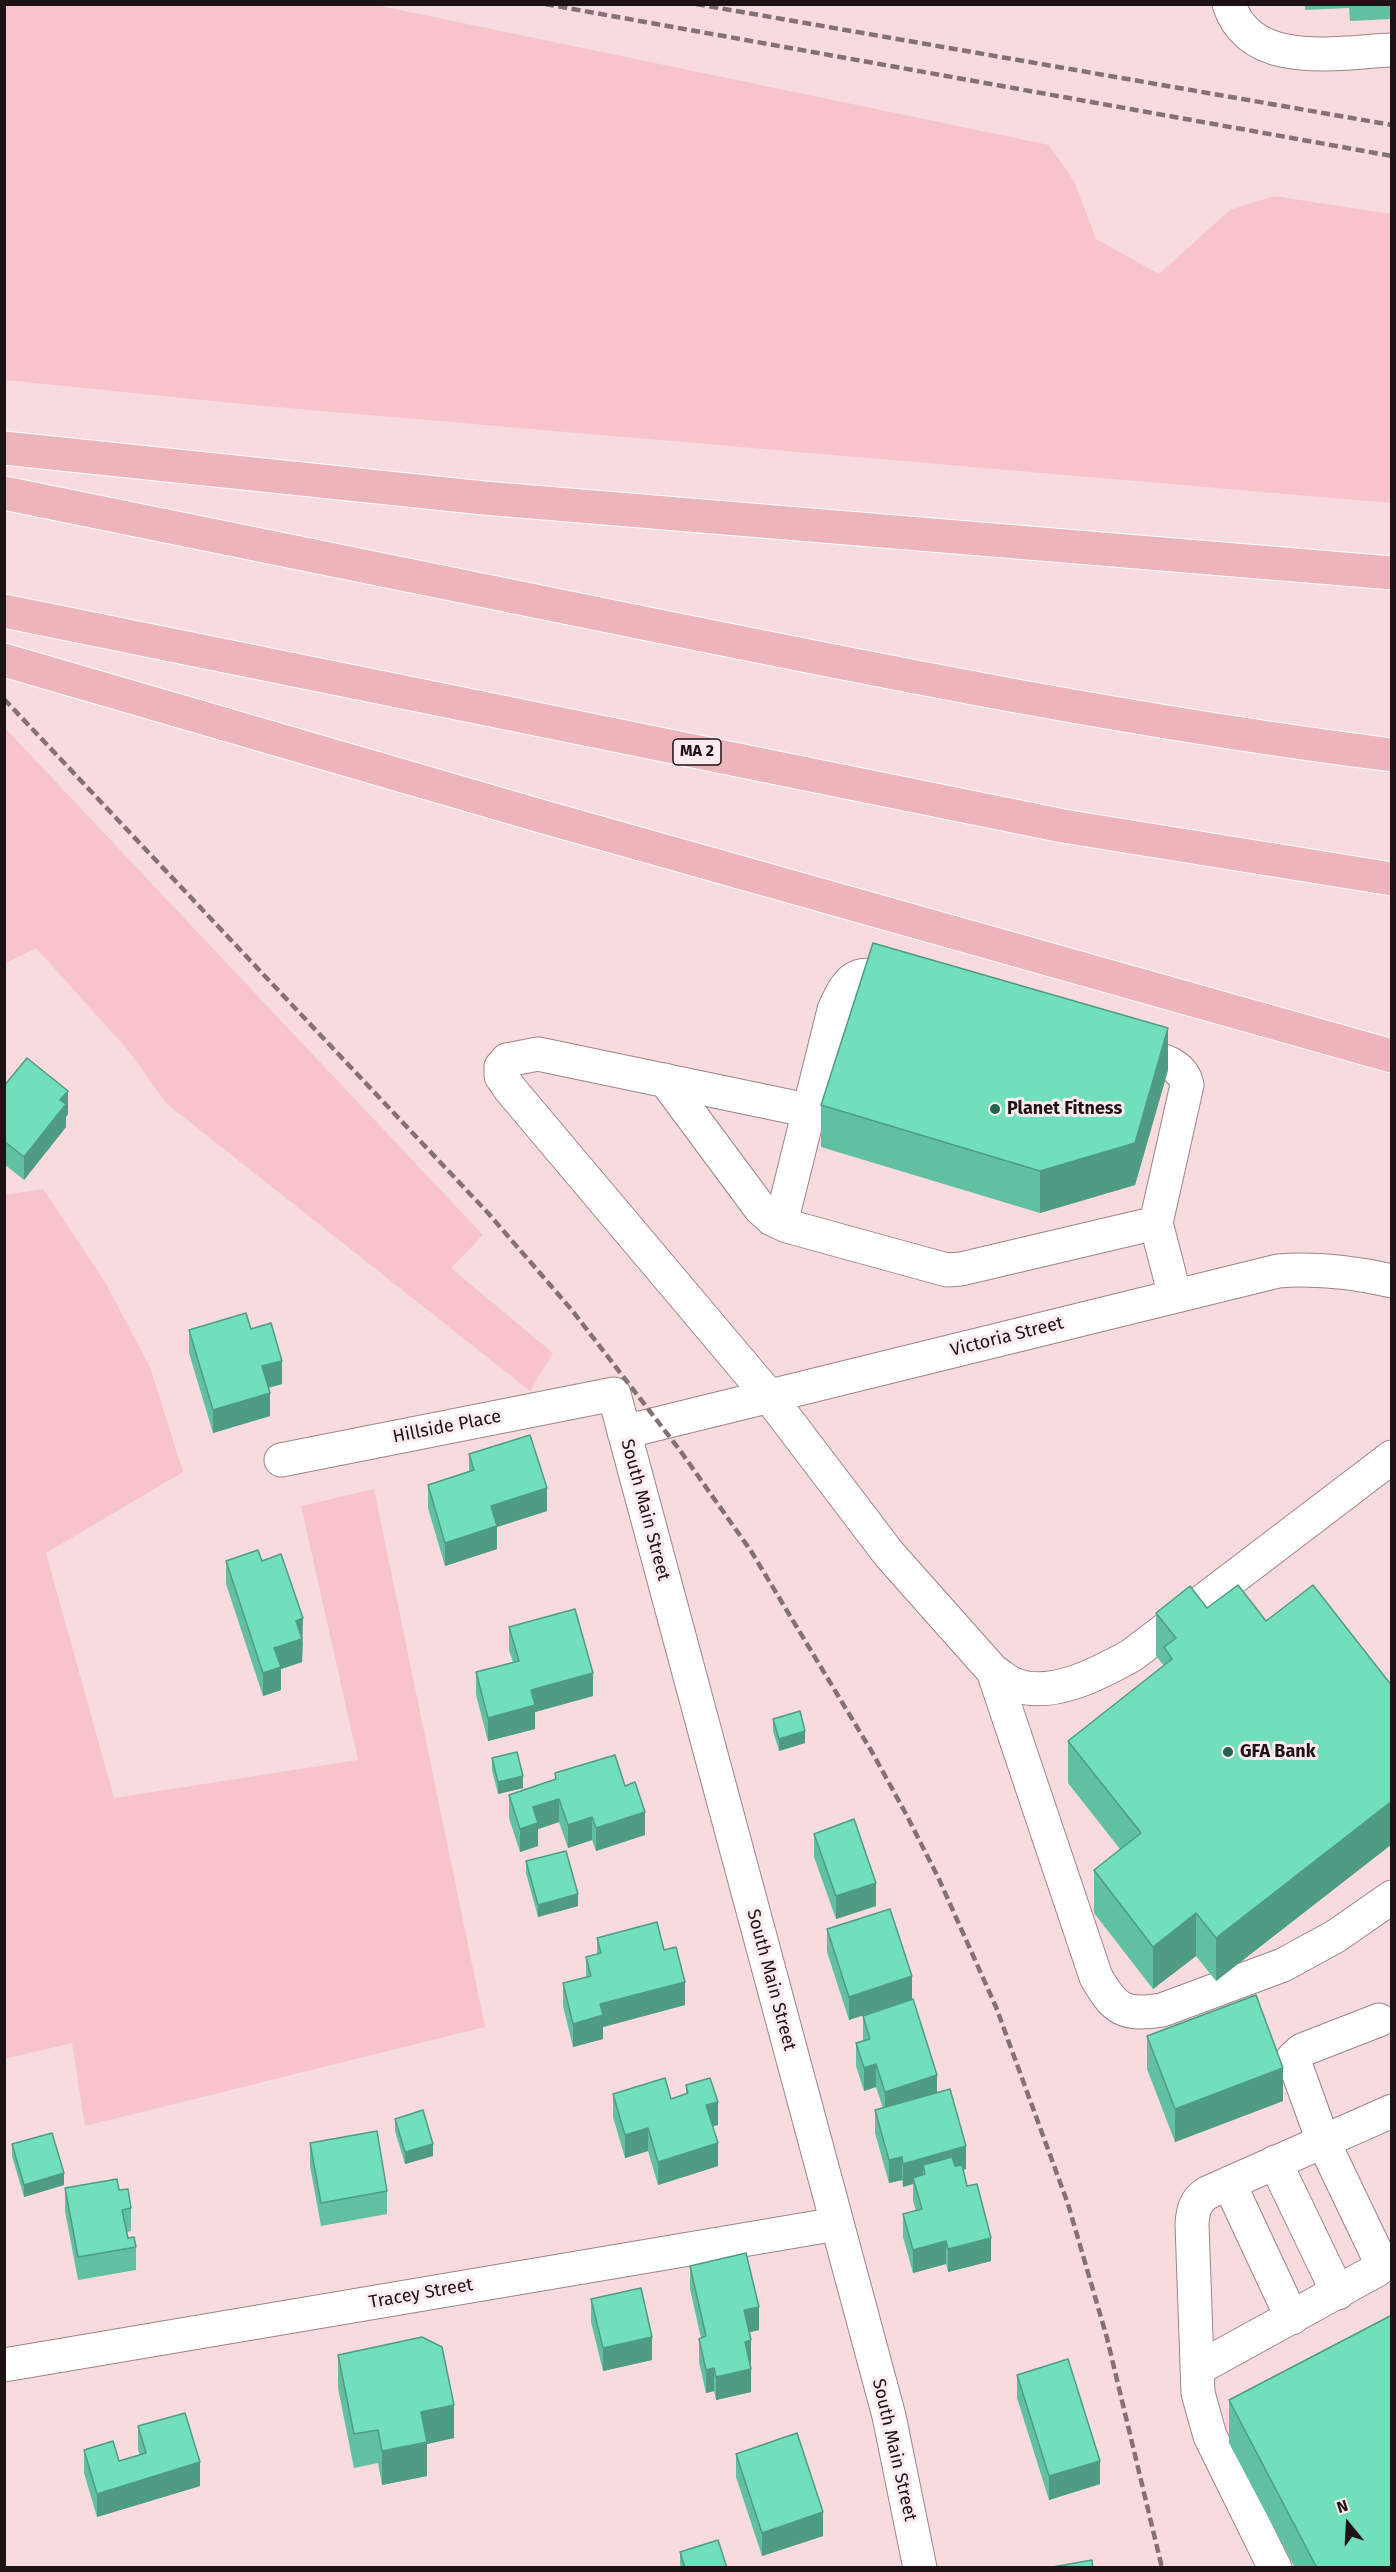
<!DOCTYPE html>
<html>
<head>
<meta charset="utf-8">
<style>
  body { margin:0 }
  #map { position:relative; width:1396px; height:2572px; overflow:hidden; background:#f8dbde; font-family:"Fira Sans",sans-serif }
  canvas { display:block }
  .frame { position:absolute; inset:0; border:6px solid #1d1314; pointer-events:none }
  .north { position:absolute; left:1318px; top:2494px; width:60px; height:60px; -webkit-text-stroke:4px #fdebed; paint-order:stroke; rotate:342deg; font-size:16px; font-weight:700; line-height:24px; text-align:center; color:#1d1314 }
  .north::after { content:''; display:block; margin:auto; width:21px; height:27px; background:#1d1314; clip-path:polygon(50% 0,100% 100%,50% 72%,0 100%) }
</style>
</head>
<body>
<div id="map">
<canvas width="1396" height="2572"></canvas>
<div class="frame"></div>
<div class="north">N</div>
</div>
<script>
const ctx = document.querySelector('canvas').getContext('2d');
ctx.lineJoin = 'round';
function fillPath(path, color) {
  ctx.fillStyle = color;
  ctx.fill(path, 'evenodd');
}
function trace(path, color, width, dash) {
  ctx.strokeStyle = color;
  ctx.lineWidth = width;
  ctx.lineCap = dash ? 'butt' : 'round';
  ctx.setLineDash(dash || []);
  ctx.stroke(path);
}
function drawText(font, color, halo, rows, align = 'center') {
  ctx.font = font + ' "Fira Sans",sans-serif';
  ctx.lineWidth = 6;
  ctx.setLineDash([]);
  ctx.textBaseline = 'middle';
  ctx.strokeStyle = halo;
  ctx.fillStyle = color;
  for (const [text, x, y, turn = 0] of rows) {
    ctx.save();
    ctx.translate(x, y);
    ctx.rotate((+turn || 0) * Math.PI / 180);
    ctx.textAlign = isNaN(turn) ? turn : align;
    if (halo) ctx.strokeText(text, 0, 0);
    ctx.fillText(text, 0, 0);
    ctx.restore();
  }
}
fillPath(new Path2D(`
  M4,5H376L1049,145L1074,181L1096,239L1159,274L1230,210L1274,196L1391,214V503L253,405L5,380Z
  M5,728L483,1235L451,1268L553,1353L530,1391L167,1104L127,1049L36,948L5,964Z
  M43,1189L106,1284L150,1367L183,1472L46,1553L114,1798L358,1760L301,1506L374,1489L485,2027L85,2126L72,2043L5,2059L4,1195Z`), '#f7c4cb');
const minor = new Path2D(`
  M1229,4C1251,71 1338,52 1392,50
  M1126,1050C1148,1057 1182,1059 1187,1085L1156,1223L1175,1296
  M665,1080L760,1208L772,1219L787,1226L947,1270L961,1269L1156,1223
  M811,1111L538,1054L507,1060L501,1067V1076L510,1089L768,1395L889,1554L993,1671C1000,1675 1006,1681 1013,1684C1050,1700 1100,1673 1132,1655L1392,1457
  M781,1223L834,1010C853,965 863,972 906,985
  M624,1432L1278,1271C1318,1268 1353,1272 1392,1281
  M281,1460L614,1394L889,2416L920,2568
  M993,1671L1096,1977C1115,2010 1124,2016 1162,2010L1283,1965L1336,1936L1392,1897
  M1275,2162L1338,2293
  M1229,2183L1292,2318
  M4,2365L837,2224
  M1197,2369L1377,2270L1379,2263L1377,2254L1323,2141L1293,2058L1302,2050L1379,2020
  M1275,2568L1210,2436L1198,2393L1192,2224C1193,2210 1195,2201 1207,2193L1392,2111`);
const highway = new Path2D(`
  M4,448L484,498L1392,573
  M4,493C222,537 440,581 658,626C901,675 1145,724 1392,755
  M4,611L1063,826L1392,879
  M4,660L544,817L1392,1056`);
trace(minor, '#9e8487', 35);
trace(highway, '#fff', 35);
trace(minor, '#fff', 33);
trace(highway, '#eeb4bc', 33);
trace(new Path2D(`
  M545,4L1392,156
  M696,4L1392,125
  M4,699L488,1213L571,1309L679,1449L751,1551L872,1752L906,1814L938,1877L996,2007L1068,2204L1107,2338L1162,2568`), '#847173', 4.5, [9, 4.5]);
fillPath(new Path2D(`
  M1305,4H1392V19L1350,21L1349,8L1305,10Z
  M1168,1070L1135,1185L1040,1213L821,1147V1105Z
  M4,1086L68,1114L66,1117V1127L24,1180L4,1164Z
  M251,1329L282,1384L269,1388L270,1416L213,1433L189,1353V1330Z
  M469,1454L547,1511L497,1527V1549L445,1566L428,1508V1485L469,1471Z
  M226,1561H262L303,1642L302,1662L281,1669V1690L263,1696L226,1584Z
  M1207,1608L1266,1621L1392,1686V1844L1216,1981L1196,1956L1153,1989L1094,1913V1870L1120,1849L1068,1783V1741L1164,1666L1156,1656V1613Z
  M509,1627L593,1696L535,1712V1729L488,1741L476,1695V1672L513,1662L509,1650Z
  M773,1719L805,1743L779,1751L773,1731Z
  M492,1758L523,1788L498,1794L492,1770Z
  M555,1773L625,1786L645,1835L596,1851L592,1840L568,1848L559,1822L538,1829V1846L520,1852L509,1818V1795L555,1780Z
  M814,1834L876,1906L836,1919L814,1857Z
  M526,1861L578,1906L538,1917L526,1873Z
  M827,1929L912,1999L849,2020L827,1952Z
  M597,1938L664,1950L685,2005L603,2027V2039L573,2047L563,2006V1983L586,1977V1957L597,1954Z
  M863,2016L937,2093L966,2169L963,2170L967,2186L991,2261L948,2272L946,2264L913,2273L903,2237V2214L916,2211L913,2201V2184L903,2187L902,2180L889,2183L875,2133V2110L883,2108L876,2087L864,2091L856,2066V2043L863,2041Z
  M1147,2036L1283,2101L1175,2142L1147,2069Z
  M686,2085L718,2125L713,2126L718,2166L658,2185L648,2151L625,2158L613,2117V2094L671,2099L686,2094Z
  M395,2119L433,2156L405,2164L395,2131Z
  M310,2143L387,2191V2214L321,2226L310,2166Z
  M12,2144L64,2185L24,2197L12,2156Z
  M65,2188L119,2190L131,2208V2231L127,2232L128,2238L136,2247V2270L78,2280L65,2211Z
  M690,2266L759,2330L749,2332L751,2392L716,2400L714,2391L706,2393L699,2362V2339L701,2338L690,2289Z
  M591,2299L652,2360L603,2371L591,2322Z
  M338,2355L454,2438L427,2444V2476L382,2485L378,2463L354,2468L338,2388Z
  M1017,2375L1100,2484L1049,2500L1017,2398Z
  M1229,2400L1392,2568H1295L1229,2443Z
  M138,2426L200,2486L97,2517L84,2473V2450L119,2461L140,2455L138,2450Z
  M736,2454L823,2536L762,2556L736,2477Z
  M680,2552L727,2568H681L680,2563Z`), '#61bfa2');
fillPath(new Path2D(`
  M1168,1028V1070L1135,1185L1040,1213V1171Z
  M68,1091V1114L66,1117V1127L24,1180V1157L60,1100Z
  M282,1361V1384L262,1389V1366Z
  M270,1393V1416L213,1433V1410Z
  M547,1488V1511L497,1527V1549L445,1566V1543L491,1506Z
  M303,1618L302,1662L281,1669V1690L263,1696V1673L274,1648L296,1621Z
  M593,1673V1696L535,1712V1729L488,1741V1718L531,1690Z
  M805,1731V1743L779,1751V1739Z
  M523,1776V1788L498,1794V1782Z
  M559,1799V1822L538,1829V1846L520,1852V1829L533,1807Z
  M1392,1801V1844L1216,1981V1938Z
  M645,1812V1835L596,1851V1828Z
  M592,1817V1840L568,1848V1825Z
  M876,1883V1906L836,1919V1896Z
  M578,1894V1906L538,1917V1905Z
  M1196,1913V1956L1153,1989V1947Z
  M912,1976V1999L849,2020V1997Z
  M685,1982V2005L603,2027V2039L573,2047V2024L600,2004Z
  M876,2064V2087L864,2091V2068Z
  M1283,2068V2101L1175,2142V2109Z
  M937,2075V2098L885,2115V2092Z
  M718,2102V2125L706,2128V2105Z
  M648,2128V2151L625,2158V2135Z
  M718,2143V2166L658,2185V2162Z
  M433,2144V2156L405,2164V2152Z
  M966,2146V2169L925,2181V2174L923,2165V2181L913,2178V2184L903,2187V2164Z
  M902,2157V2180L889,2183V2160Z
  M64,2173V2185L24,2197V2185Z
  M991,2238V2261L948,2272V2249Z
  M946,2241V2264L913,2273V2250Z
  M759,2307V2330L744,2334V2310Z
  M652,2337V2360L603,2371V2348Z
  M751,2340V2363L745,2365V2342Z
  M714,2368V2391L706,2393V2370Z
  M751,2369V2392L716,2400V2377Z
  M454,2405V2438L427,2444V2476L382,2485V2451L421,2412Z
  M1100,2461V2484L1049,2500V2476Z
  M200,2462V2486L97,2517V2494Z
  M823,2512V2536L762,2556V2533Z`), '#4f9b84');
const building = new Path2D(`
  M873,943L1168,1028L1135,1143L1040,1171L821,1105Z
  M27,1058L68,1091L60,1100L66,1104L24,1157L4,1141V1086Z
  M246,1313L251,1329L271,1323L282,1361L262,1366L270,1393L213,1410L189,1330Z
  M530,1435L547,1488L491,1506L497,1526L445,1543L428,1485L474,1470L469,1454Z
  M258,1550L262,1561L281,1554L303,1618L296,1621L302,1639L274,1648L281,1667L263,1673L226,1561Z
  M1238,1585L1266,1621L1313,1585L1392,1686V1801L1216,1938L1196,1913L1153,1947L1094,1870L1141,1833L1068,1741L1172,1659L1164,1647L1176,1638L1156,1613L1190,1586L1207,1608Z
  M575,1609L593,1673L531,1690L535,1705L488,1718L476,1672L519,1661L509,1627Z
  M800,1711L805,1731L779,1739L773,1719Z
  M517,1752L523,1776L498,1782L492,1758Z
  M615,1755L625,1786L635,1782L645,1812L596,1828L592,1817L568,1825L559,1799L533,1807L538,1823L520,1829L509,1795L556,1779L555,1773Z
  M854,1819L876,1883L836,1896L814,1834Z
  M566,1851L578,1894L538,1905L526,1861Z
  M890,1909L912,1976L849,1997L827,1929Z
  M657,1922L664,1950L676,1947L685,1982L600,2004L603,2015L573,2024L563,1983L591,1976L586,1957L601,1953L597,1938Z
  M1256,1995L1283,2068L1175,2109L1147,2036Z
  M913,1999L937,2075L885,2092L876,2064L864,2068L856,2043L870,2039L863,2016Z
  M665,2078L671,2099L688,2093L686,2085L710,2078L718,2102L706,2105L718,2143L658,2162L648,2128L625,2135L613,2094Z
  M950,2089L966,2146L903,2164L902,2157L889,2160L875,2110Z
  M423,2110L433,2144L405,2152L395,2119Z
  M377,2131L387,2191L321,2203L310,2143Z
  M52,2133L64,2173L24,2185L12,2144Z
  M952,2157L955,2166L962,2165L967,2186L977,2184L991,2238L948,2249L946,2241L913,2250L903,2214L922,2209L913,2178L925,2174L923,2165Z
  M117,2179L119,2190L128,2189L131,2208L122,2210L128,2238L134,2237L136,2247L78,2257L65,2188Z
  M746,2253L759,2307L744,2310L751,2340L745,2342L751,2369L716,2377L714,2368L706,2370L699,2339L706,2336L690,2266Z
  M641,2288L652,2337L603,2348L591,2299Z
  M1392,2315V2568H1317L1229,2400Z
  M422,2337L442,2347L454,2405L421,2412L427,2442L382,2451L378,2430L354,2434L338,2355Z
  M1068,2359L1100,2461L1049,2476L1017,2375Z
  M185,2413L200,2462L97,2494L84,2450L113,2441L119,2461L146,2453L138,2426Z
  M797,2433L823,2512L762,2533L736,2454Z
  M718,2540L727,2568H685L680,2552Z
  M1092,2560L1093,2568H1047Z`);
fillPath(building, '#71debc');
trace(building, '#4f9b84', 1.5);
for (const [x, y, r, color] of [
  [995,1109,6,"#246351"],
  [1228,1752,6,"#246351"]
]) {
  const dot = new Path2D();
  dot.arc(x, y, r, 0, 2 * Math.PI);
  ctx.fillStyle = color;
  ctx.fill(dot);
  trace(dot, '#fdebed', 2);
}
for (const [x, y, w] of [
  [697,752,48]
]) {
  const box = new Path2D();
  box.roundRect(x - w / 2, y - 13, w, 26, 4.5);
  ctx.fillStyle = '#fdebed';
  ctx.fill(box);
  trace(box, '#1d1314', 1.5);
}
drawText('bold 16px', '#1d1314', null, [
  ["MA 2",697,752]
]);
drawText('bold 18px', '#1d1314', '#fdebed', [
  ["Planet Fitness",1007,1109],
  ["GFA Bank",1240,1752]
], 'left');
drawText('18px', '#1d1314', '#fdebed', [
  ["Victoria Street",1007,1337,-14],
  ["Hillside Place",447,1427,-11],
  ["South Main Street",645,1510,75],
  ["South Main Street",771,1980,75],
  ["Tracey Street",421,2294,-10],
  ["South Main Street",894,2450,77]
]);
</script>
</body>
</html>
